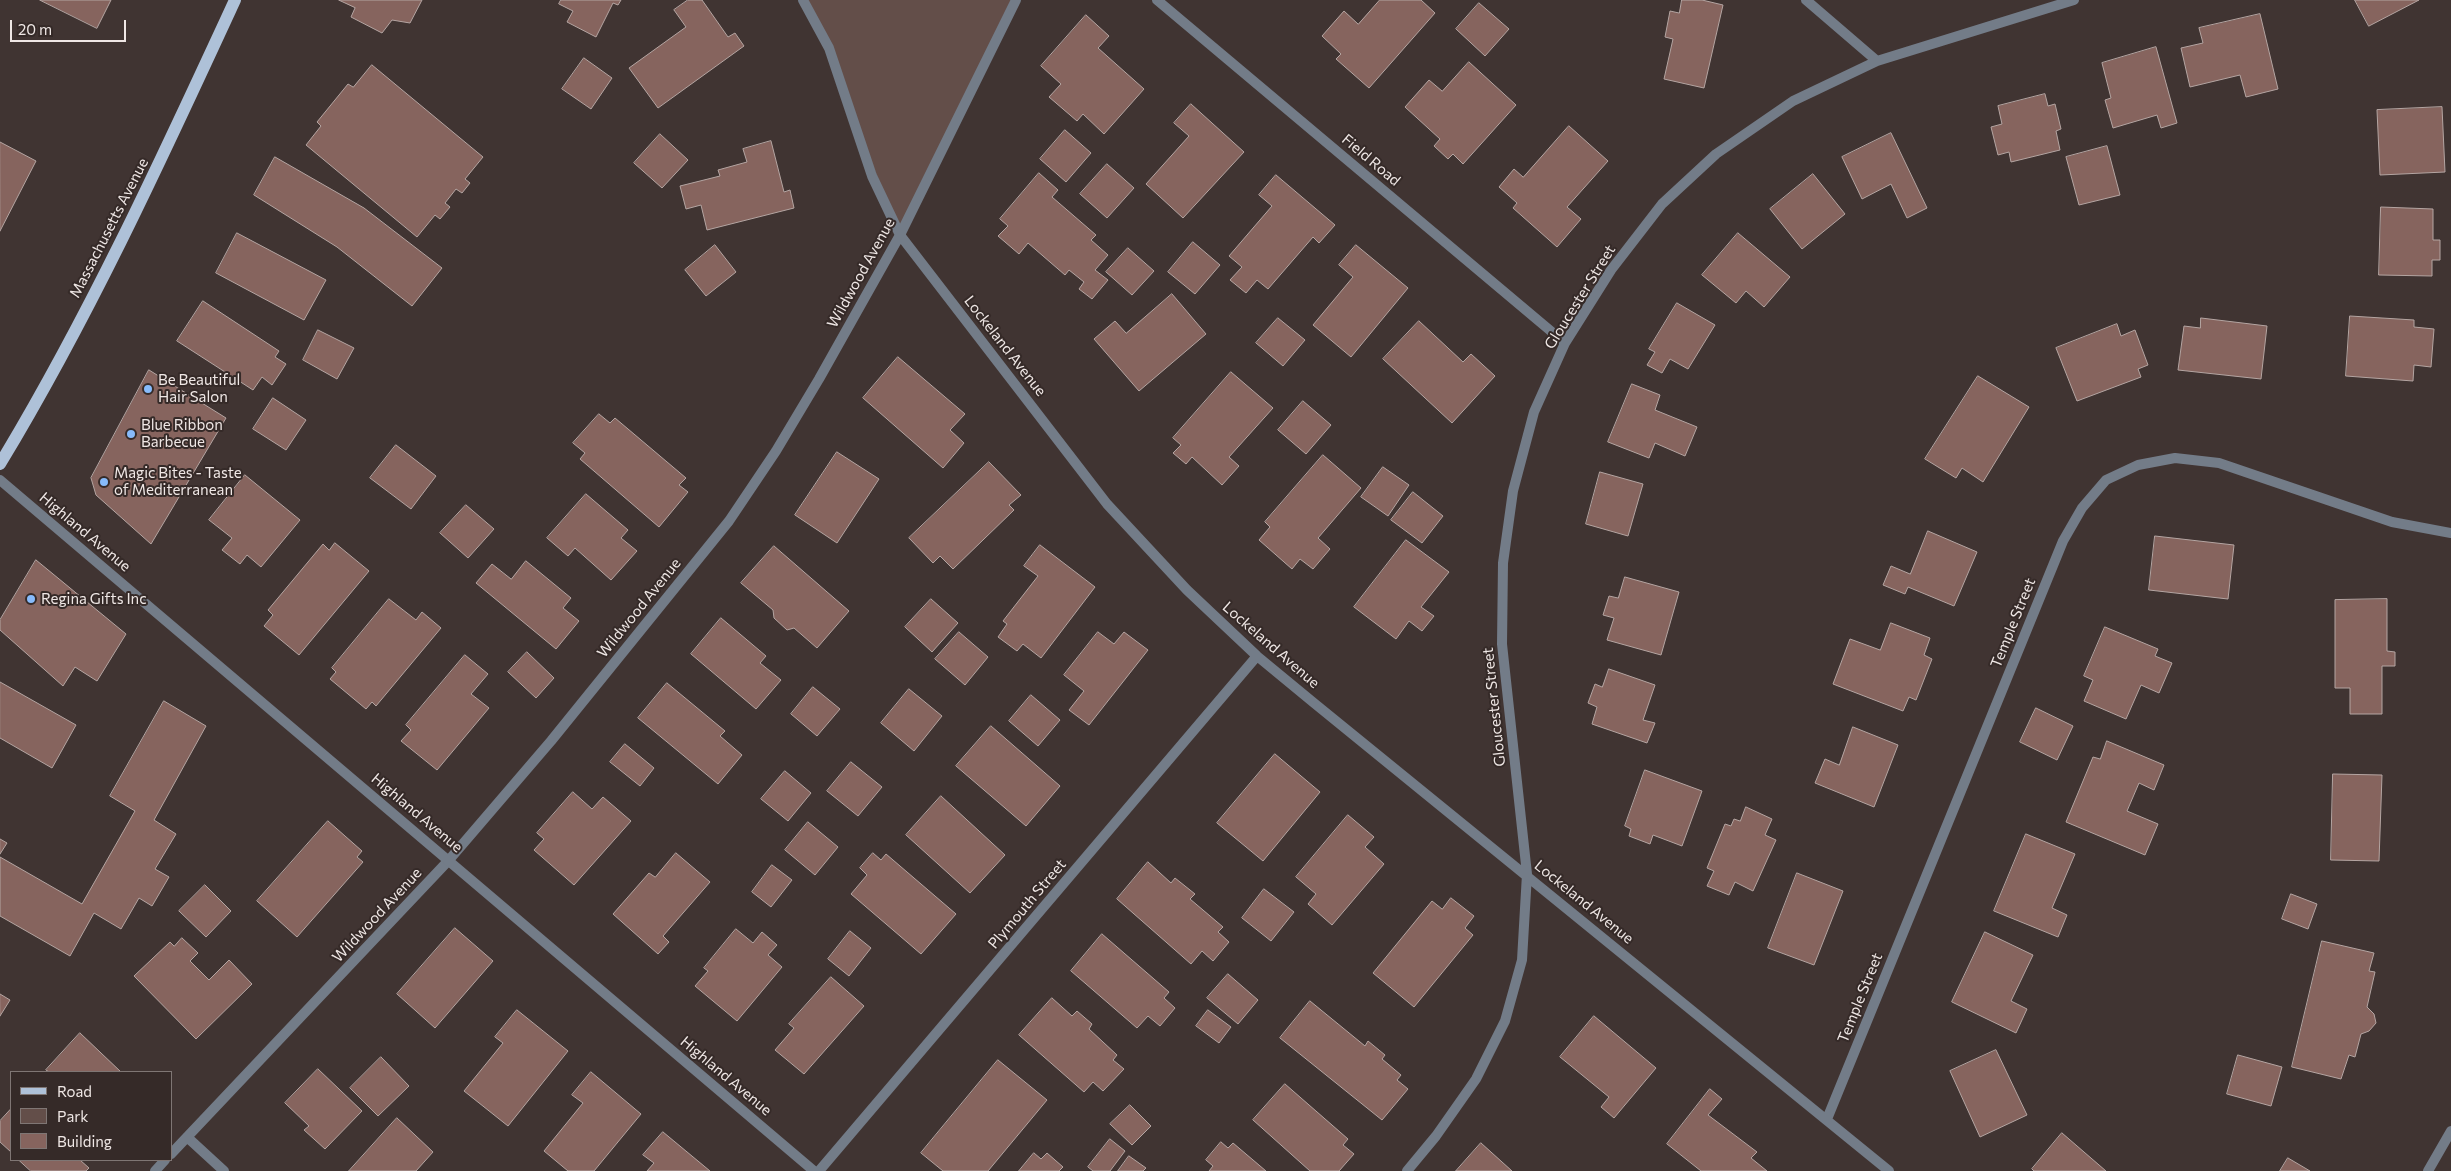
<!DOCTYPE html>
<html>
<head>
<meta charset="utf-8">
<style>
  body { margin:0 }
  #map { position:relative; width:2451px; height:1171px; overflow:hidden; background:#403432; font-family:Commissioner,sans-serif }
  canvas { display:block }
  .legend { position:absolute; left:10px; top:1071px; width:162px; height:90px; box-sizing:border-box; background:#352a28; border:1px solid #7f7674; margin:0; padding:6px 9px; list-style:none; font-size:15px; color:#efe7e5 }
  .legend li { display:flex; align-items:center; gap:10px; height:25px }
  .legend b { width:25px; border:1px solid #7f7674 }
  .scale { position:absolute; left:10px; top:20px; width:116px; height:22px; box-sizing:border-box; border:2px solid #efe7e5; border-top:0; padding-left:6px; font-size:15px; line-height:18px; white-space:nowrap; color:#efe7e5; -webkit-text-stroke:4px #352a28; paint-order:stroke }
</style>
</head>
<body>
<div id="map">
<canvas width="2451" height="1171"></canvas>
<ul class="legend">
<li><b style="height:6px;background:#aec1d8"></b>Road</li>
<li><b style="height:14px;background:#634e49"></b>Park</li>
<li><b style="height:14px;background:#86645e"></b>Building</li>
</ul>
<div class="scale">20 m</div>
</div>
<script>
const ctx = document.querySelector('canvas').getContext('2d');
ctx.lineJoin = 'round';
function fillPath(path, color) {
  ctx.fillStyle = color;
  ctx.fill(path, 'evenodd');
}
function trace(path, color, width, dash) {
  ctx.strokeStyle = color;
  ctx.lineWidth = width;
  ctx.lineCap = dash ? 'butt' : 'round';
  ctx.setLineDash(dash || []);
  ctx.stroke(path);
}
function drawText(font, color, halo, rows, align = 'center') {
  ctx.font = font + ' Commissioner,sans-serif';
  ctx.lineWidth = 4;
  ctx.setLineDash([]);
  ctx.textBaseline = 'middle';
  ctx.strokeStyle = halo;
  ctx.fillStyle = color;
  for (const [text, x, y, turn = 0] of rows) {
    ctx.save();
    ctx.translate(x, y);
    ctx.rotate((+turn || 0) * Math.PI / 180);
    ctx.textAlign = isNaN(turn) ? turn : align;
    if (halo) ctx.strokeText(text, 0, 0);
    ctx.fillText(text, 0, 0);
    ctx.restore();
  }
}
fillPath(new Path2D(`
  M803,0H1016L900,235L850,107Z`), '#634e49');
const building = new Path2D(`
  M40,0H111L97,28Z
  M339,0H422L410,23L392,20L382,33L351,17L355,8Z
  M561,0H621L618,5L613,3L596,37L567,22L573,11L559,4Z
  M688,0H702L728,37L735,33L744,46L658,108L629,68L686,27L674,10Z
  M1380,0H1421L1435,13L1369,88L1336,59L1341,54L1322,36L1344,11L1358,24Z
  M1682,0H1702L1723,5L1704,88L1664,79L1673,39L1665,37L1670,11L1679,13Z
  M2355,0H2419L2369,26Z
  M1479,3L1509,29L1485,56L1456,29Z
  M2260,14L2278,89L2246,97L2240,75L2190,87L2181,48L2203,43L2199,28Z
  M1086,15L1109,36L1098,48L1144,89L1104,134L1083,114L1077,121L1049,97L1061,84L1041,66Z
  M2156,47L2177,123L2161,128L2157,115L2113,128L2105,100L2111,98L2102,63Z
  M584,58L612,78L591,109L562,89Z
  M1469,62L1516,105L1463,164L1453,154L1448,159L1434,146L1440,139L1405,107L1429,80L1442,91Z
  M372,65L483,157L465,179L470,183L462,193L456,189L445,203L450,207L440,219L435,215L417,237L306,145L321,126L317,122L348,84L353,87Z
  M2045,94L2048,106L2055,104L2061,129L2056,131L2060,150L2011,162L2009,152L1998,155L1991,127L2002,124L1998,106Z
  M1191,104L1244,152L1183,218L1146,184L1189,136L1174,123Z
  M2442,107L2445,172L2380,175L2377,110Z
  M1569,126L1608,161L1567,207L1581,219L1557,247L1513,208L1517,203L1499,187L1514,169L1523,177Z
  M1065,130L1091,153L1066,182L1040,159Z
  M1891,133L1927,208L1907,218L1891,184L1862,199L1842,157Z
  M660,134L688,160L662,188L634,163Z
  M771,141L784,192L790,190L794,208L707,230L701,205L686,209L680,186L720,176L718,170L747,162L743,149Z
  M0,142L36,161L0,231Z
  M2107,146L2120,195L2079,205L2066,157Z
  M275,157L364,208L442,268L412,306L337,247L254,195Z
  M1107,164L1134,188L1107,218L1080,194Z
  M1039,173L1058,190L1052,197L1096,235L1091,240L1108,255L1095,270L1108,280L1092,299L1079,289L1084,282L1069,270L1065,275L1028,243L1019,254L998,236L1008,226L1000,219Z
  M1813,174L1845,214L1802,249L1770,209Z
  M1276,175L1335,225L1319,243L1313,237L1268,289L1257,280L1246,293L1230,280L1242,267L1229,256L1272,206L1259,195Z
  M2381,207L2433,209V240H2440V260H2432V276L2379,275Z
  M237,233L326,280L304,320L216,273Z
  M1738,233L1790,277L1764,307L1746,291L1736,303L1702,275Z
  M1193,242L1220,265L1195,294L1168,272Z
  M715,245L736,272L706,296L685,270Z
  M1356,245L1408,288L1351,357L1313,325L1353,277L1339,265Z
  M1128,248L1154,271L1132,295L1106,272Z
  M1172,294L1206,334L1139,391L1094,339L1115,321L1126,333Z
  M203,301L279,351L275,357L286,364L272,385L262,377L253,390L177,341Z
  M1677,303L1715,325L1688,369L1670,359L1662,373L1647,365L1655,352L1649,349Z
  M2350,316L2414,320V327L2434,329L2431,367L2414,365L2413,381L2346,376Z
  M1278,318L1305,340L1283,366L1256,343Z
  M2201,318L2267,326L2261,379L2178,370L2184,326L2200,328Z
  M1419,321L1463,362L1471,354L1495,376L1452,423L1383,359Z
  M2117,324L2121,336L2135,330L2148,365L2138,369L2141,377L2077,401L2056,348Z
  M318,330L354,348L337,379L303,360Z
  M898,357L965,414L950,430L964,443L943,468L863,398Z
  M149,370L226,418L151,544L96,495L91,478Z
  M1231,372L1273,408L1229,457L1239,466L1222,485L1192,457L1186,464L1173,453L1181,445L1173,438Z
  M1978,376L2029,407L1983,482L1962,468L1956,478L1925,459Z
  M1632,384L1660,395L1655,410L1697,427L1685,456L1655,443L1649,458L1608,442Z
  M273,398L306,420L286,450L253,429Z
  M1303,401L1331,425L1306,454L1278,430Z
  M599,414L610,423L615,418L686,478L679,485L688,492L659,527L580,459L585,453L573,443Z
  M396,445L436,476L411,509L370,478Z
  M837,452L879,479L837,543L795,515Z
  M1323,455L1361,488L1318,538L1330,549L1313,569L1300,559L1292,569L1259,540L1270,527L1265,522Z
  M989,462L1021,495L1009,505L1014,510L953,569L940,556L933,563L909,538Z
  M1383,467L1409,485L1388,516L1361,497Z
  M1600,472L1643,484L1628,536L1586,524Z
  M245,475L300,520L261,567L247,555L240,564L222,550L232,538L209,520Z
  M1413,492L1443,516L1422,543L1391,520Z
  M586,494L628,530L621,538L637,551L611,580L575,548L568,556L547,538Z
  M466,505L494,529L468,558L440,533Z
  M1928,531L1977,552L1954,606L1908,587L1905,594L1883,585L1891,566L1910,574Z
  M2155,536L2234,545L2228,599L2149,590Z
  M1406,540L1449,572L1421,607L1434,616L1422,631L1409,621L1396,639L1354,607Z
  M335,543L369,571L299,655L264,626L273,615L268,610L323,544L329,550Z
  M1040,545L1095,587L1041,658L1023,644L1017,651L998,637L1007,624L1003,621L1038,576L1024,566Z
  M774,546L849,611L817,648L794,628L787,630L774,618L773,610L741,583Z
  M36,560L126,634L97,681L75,667L63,686L0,630V620Z
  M526,561L571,598L563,608L579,621L556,649L476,583L492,564L511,579Z
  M1625,577L1679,592L1661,655L1607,640L1614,618L1603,615L1609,596L1618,598Z
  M389,599L416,620L422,612L441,628L376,706L372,702L366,709L330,679L336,672L332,668Z
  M931,599L958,623L932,652L905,627Z
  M2387,599V651L2395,652V666H2382V714H2350V688H2335V600Z
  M721,618L766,656L760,663L781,680L756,709L691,654Z
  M1891,623L1930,638L1924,655L1932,659L1916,700L1909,697L1903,711L1833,684L1850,639L1880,650Z
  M2105,627L2158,649L2155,656L2172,663L2159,693L2141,685L2126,719L2084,701L2093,680L2084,676Z
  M959,632L988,657L965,685L935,659Z
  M1098,632L1114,644L1124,632L1148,650L1089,725L1069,710L1084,691L1064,675Z
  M527,652L554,678L536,698L508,672Z
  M465,655L488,674L471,694L489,708L437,770L401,741L411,730L406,725Z
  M1609,669L1655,685L1643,720L1655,723L1647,743L1592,724L1597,707L1588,703L1595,684L1602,687Z
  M0,682L76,725L52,768L0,738Z
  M667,683L725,731L720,736L742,755L718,784L638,718Z
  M813,687L840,709L817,736L791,714Z
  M909,689L942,716L914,751L881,723Z
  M1031,695L1060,720L1038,746L1009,721Z
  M164,701L206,726L154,820L176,834L155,869L169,877L152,906L139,898L121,929L94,913L70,956L0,916V857L82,904L135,811L110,796Z
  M2036,708L2073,726L2057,760L2020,742Z
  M991,726L1060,786L1026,826L956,766Z
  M1853,727L1898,745L1874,807L1815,783L1825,759L1839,765Z
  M2107,741L2164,765L2154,790L2139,783L2127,811L2158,824L2145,855L2066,822L2093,757L2100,759Z
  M625,744L654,768L640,786L610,762Z
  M1275,754L1320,792L1263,861L1217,823Z
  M851,762L882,787L858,816L827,791Z
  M1645,770L1702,791L1682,846L1653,835L1650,844L1629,836L1631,829L1625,826Z
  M785,771L811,793L788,821L761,799Z
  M2333,774L2382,775L2379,861L2331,860Z
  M573,792L592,809L603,797L631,821L574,885L534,850L544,839L537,833Z
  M941,796L1005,855L970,893L906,835Z
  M1746,807L1772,819L1765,835L1776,840L1753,891L1735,882L1729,895L1707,886L1714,871L1707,868L1725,824L1731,826L1734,819L1740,821Z
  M1348,815L1374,837L1365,847L1384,864L1332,925L1308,904L1316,894L1296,877Z
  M328,821L362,851L357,857L363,862L297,937L257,901Z
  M808,822L838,847L815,875L785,850Z
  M2026,834L2075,854L2052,908L2067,915L2058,937L1994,911Z
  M0,839L7,843L0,854Z
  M676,853L710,882L663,936L669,942L658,954L613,914L649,873L655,877Z
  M873,853L881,860L886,854L956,914L921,954L851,894L867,875L860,868Z
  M1148,862L1171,883L1175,878L1195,894L1190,899L1223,927L1218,932L1229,942L1213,961L1202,951L1191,964L1117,899Z
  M772,865L792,880L771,907L752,892Z
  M1797,873L1843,891L1814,965L1768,948Z
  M205,885L231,911L206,937L179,911Z
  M1264,889L1294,912L1271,941L1242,918Z
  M2291,894L2317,904L2308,929L2282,919Z
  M1451,898L1474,916L1465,928L1473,935L1414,1007L1373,973L1432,901L1442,909Z
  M455,928L493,961L435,1028L397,994Z
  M736,929L753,943L762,932L777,945L768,955L782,967L737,1021L695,986L708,971L704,968Z
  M850,931L871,948L849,976L828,959Z
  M1985,932L2033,955L2011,1001L2027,1009L2016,1033L1952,1002Z
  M1102,934L1169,992L1164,998L1175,1008L1160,1026L1148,1016L1137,1028L1071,971Z
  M182,938L198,953L190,961L209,980L229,960L252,984L196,1039L134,976L170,942L174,946Z
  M2322,941L2374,953L2369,971L2375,972L2367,1007L2374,1014L2376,1023L2369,1031L2361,1034L2355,1057L2349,1055L2341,1079L2292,1067Z
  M1228,974L1258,1000L1238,1024L1207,998Z
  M831,977L864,1006L804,1074L775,1050L794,1028L789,1024Z
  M0,994L10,1000L0,1016Z
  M1052,998L1072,1016L1077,1011L1092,1024L1089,1029L1117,1055L1113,1060L1124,1069L1103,1091L1093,1082L1084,1092L1019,1035Z
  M1310,1001L1365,1046L1368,1041L1385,1055L1382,1059L1401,1075L1397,1080L1408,1089L1382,1120L1280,1038Z
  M517,1010L568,1051L508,1126L464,1091L503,1043L495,1037Z
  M1208,1010L1231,1027L1219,1043L1196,1026Z
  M1594,1016L1656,1068L1614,1118L1601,1107L1609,1097L1560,1057Z
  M80,1033L121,1072H49L46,1070Z
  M1996,1050L2027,1115L1980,1137L1950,1071Z
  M2238,1055L2282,1067L2271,1106L2227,1094Z
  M381,1057L409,1086L378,1116L350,1088Z
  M998,1060L1047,1100L988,1171H943L921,1153Z
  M318,1069L362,1111L325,1149L304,1130L309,1126L285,1103Z
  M591,1072L641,1114L594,1171H568L544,1151L583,1103L572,1095Z
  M1285,1084L1348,1139L1343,1145L1354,1154L1339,1171H1310L1253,1120Z
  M1710,1089L1722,1099L1708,1115L1757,1152L1751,1158L1767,1171H1701L1667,1144Z
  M1130,1105L1151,1126L1132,1145L1110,1124Z
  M11,1109V1152L0,1142V1121Z
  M397,1118L433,1152L416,1171H349Z
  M663,1132L710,1171H647L654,1163L643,1155Z
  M2062,1133L2106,1171H2034L2032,1169Z
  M1110,1139L1125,1151L1110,1171H1093L1088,1167Z
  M1221,1142L1228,1148L1233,1143L1266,1171H1209L1213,1166L1206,1160Z
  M1481,1143L1512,1171H1456Z
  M1034,1153L1041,1159L1047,1153L1063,1167L1059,1171H1019Z
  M1129,1156L1146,1168L1143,1171H1118Z
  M2288,1158L2310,1171H2280Z
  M19,1160H80L89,1168L86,1171H31Z`);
fillPath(building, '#86645e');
trace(building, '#b4a5a2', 1);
trace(new Path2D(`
  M803,0L829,48L872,176L900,235L1107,504L1187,590L1257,656L1314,703L1889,1171
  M1157,0L1565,343
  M1806,0L1877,61
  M1827,1119L2063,541L2082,508L2106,480L2138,465L2175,458L2219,463L2392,522L2451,533
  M187,1137L224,1171
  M171,1154L449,860L551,741L729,521L776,451L819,379L900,235L1016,0
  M155,1171L165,1160
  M819,1171L1257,656
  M1407,1171L1436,1136L1476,1079L1505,1021L1522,960L1527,874L1502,644L1503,563L1513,491L1534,412L1565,343L1611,270L1662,204L1716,154L1793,101L1877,61L2074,0`), '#737c88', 10);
trace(new Path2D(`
  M0,480L814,1171
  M2428,1171L2451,1131`), '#737c88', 10);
trace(new Path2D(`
  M0,464C90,315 162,158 235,0`), '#aec1d8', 12);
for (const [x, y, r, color] of [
  [148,389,5,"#87bbfb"],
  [131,434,5,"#87bbfb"],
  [104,482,5,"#87bbfb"],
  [31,599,5,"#87bbfb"]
]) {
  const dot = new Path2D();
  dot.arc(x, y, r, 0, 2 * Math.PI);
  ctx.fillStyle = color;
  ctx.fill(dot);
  trace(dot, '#352a28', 2);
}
drawText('15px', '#efe7e5', '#352a28', [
  ["Field Road",1371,160,40],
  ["Massachusetts Avenue",109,228,-63],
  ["Wildwood Avenue",861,273,-61],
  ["Gloucester Street",1580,297,-58],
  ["Lockeland Avenue",1005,346,52],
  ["Highland Avenue",85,532,40],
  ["Wildwood Avenue",639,608,-51],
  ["Temple Street",2013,623,-68],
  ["Lockeland Avenue",1271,645,41],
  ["Gloucester Street",1494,707,-96],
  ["Highland Avenue",417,813,40],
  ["Lockeland Avenue",1584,902,39],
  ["Plymouth Street",1027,904,-50],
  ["Wildwood Avenue",377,915,-47],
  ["Temple Street",1860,998,-68],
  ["Highland Avenue",726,1076,40]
]);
drawText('15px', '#efe7e5', '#352a28', [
  ["Be Beautiful",158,380],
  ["Hair Salon",158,397],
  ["Blue Ribbon",141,425],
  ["Barbecue",141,442],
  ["Magic Bites - Taste",114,473],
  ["of Mediterranean",114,490],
  ["Regina Gifts Inc",41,599]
], 'left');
</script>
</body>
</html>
